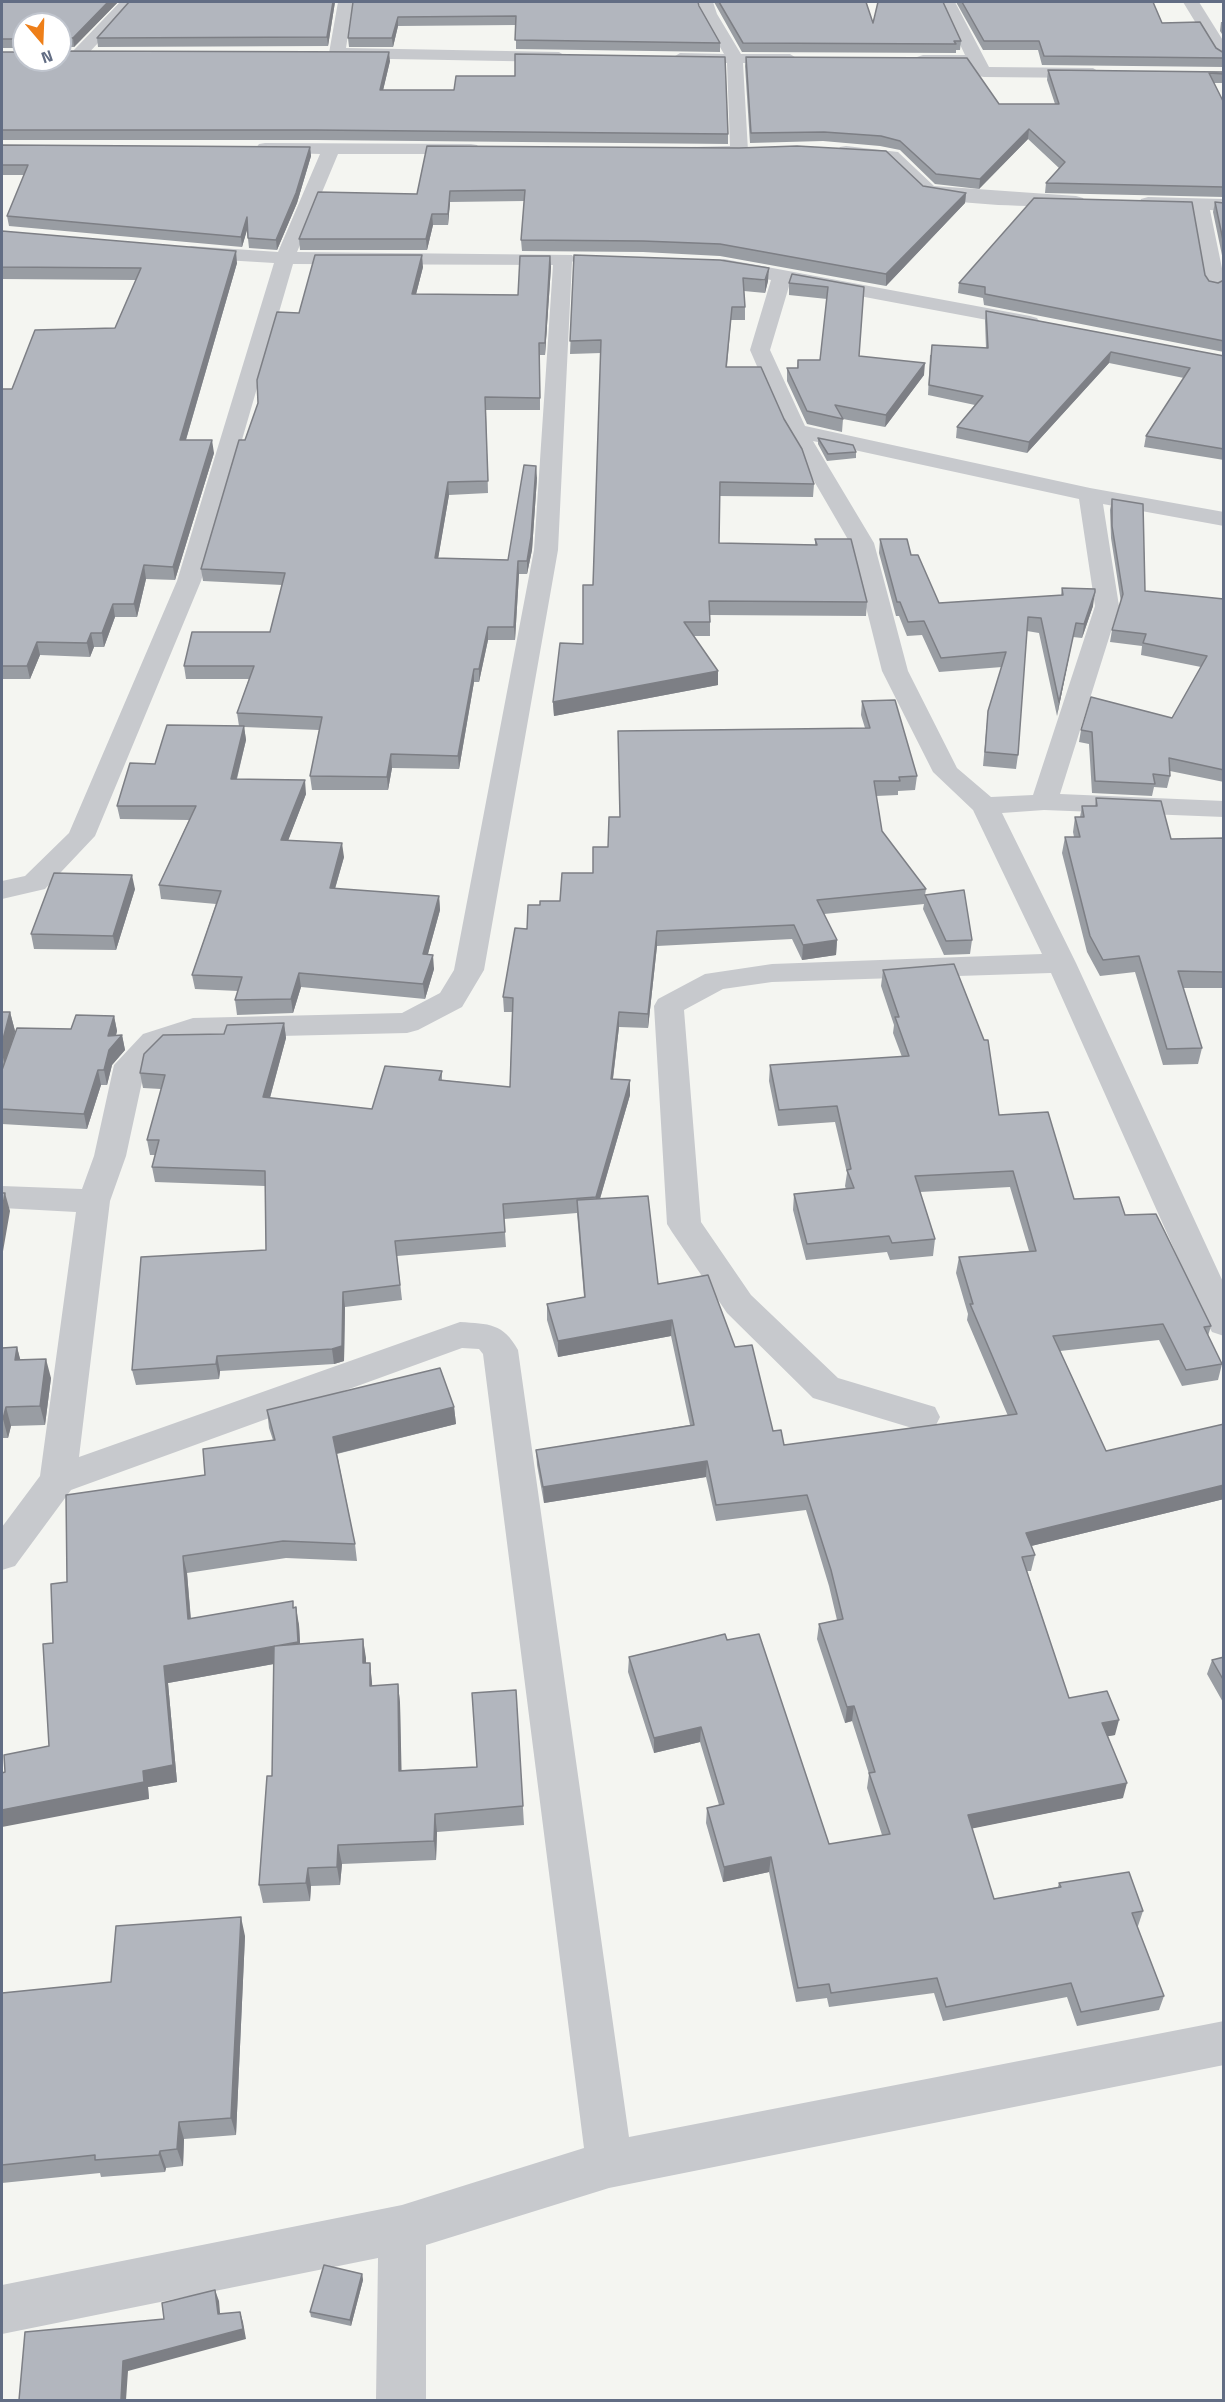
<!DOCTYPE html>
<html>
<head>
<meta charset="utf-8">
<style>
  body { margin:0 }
  #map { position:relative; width:1225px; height:2402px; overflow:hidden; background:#f4f5f1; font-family:"Titillium Web",sans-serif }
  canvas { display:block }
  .frame { position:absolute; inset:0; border:3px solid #626d84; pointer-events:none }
  .north { position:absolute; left:12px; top:12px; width:60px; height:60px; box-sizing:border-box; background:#fff; border:2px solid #c0c5ce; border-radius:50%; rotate:161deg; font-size:16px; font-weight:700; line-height:24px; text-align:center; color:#626d84 }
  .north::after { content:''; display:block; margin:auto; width:21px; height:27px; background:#ee7f19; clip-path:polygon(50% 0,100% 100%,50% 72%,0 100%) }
</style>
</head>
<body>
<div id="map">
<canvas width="1225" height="2402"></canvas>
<div class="frame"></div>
<div class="north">N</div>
</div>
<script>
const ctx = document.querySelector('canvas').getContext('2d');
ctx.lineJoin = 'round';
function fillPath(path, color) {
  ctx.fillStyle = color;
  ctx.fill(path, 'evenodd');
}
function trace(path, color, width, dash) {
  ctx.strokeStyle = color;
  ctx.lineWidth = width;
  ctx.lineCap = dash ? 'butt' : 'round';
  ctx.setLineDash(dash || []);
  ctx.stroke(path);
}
fillPath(new Path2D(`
  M120,2H136L85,57H73L71,54L73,51Z
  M338,2H353L346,48L559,52L567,57L559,62L337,58L329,53Z
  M699,2H713L717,14L741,54H790L798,59L790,64L743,63L748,151L745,155L697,156L691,155L688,151L691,147L730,146L727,63H680L672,58L680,53L724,54L701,14Z
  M940,2H955L989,67L1093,68L1101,73L1093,78L984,77L978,76L971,65L917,63L915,60L917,57L923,55H965Z
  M1183,2H1199L1224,42V61L1216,56Z
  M265,143L471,144L477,145L480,149L477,153L471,154H338L297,252L572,255L575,259L572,262L558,550L484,970L462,1007L418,1030L407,1033L195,1038L165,1048L145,1068L126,1156L110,1201L79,1457L460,1322C489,1324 503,1323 518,1350L629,2137L1224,2021V2065L609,2188L426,2245V2400H376L378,2258L2,2334V2285L402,2205L584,2148L483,1354L479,1349L462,1348L71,1490L15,1566L2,1570V1527L40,1476L76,1212L2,1208V1186L82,1189L94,1156L114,1065L143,1034L193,1018L402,1013L440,993L454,970L534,550L553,265L293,264L201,581L95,836L45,889L2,899V881L25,876L69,833L177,581L274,263L191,258L184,256L181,252L184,248L191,246L278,252L320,154L259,152L256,148L259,144Z
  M846,146L898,152L934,186L1076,196L1083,198L1085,202L1083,206L1076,208C1025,205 971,207 922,195L887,161L840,155L837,151L840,147Z
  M1148,197L1224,199V211L1210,210L1224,278L1222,289H1208L1205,285L1192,210L1141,207L1139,203L1141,199Z
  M724,259L1030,316L1037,318L1040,322L1037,326L1030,328L790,283L770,350L805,426L1090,488L1224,512V526L1103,504L1119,606L1060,794L1224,801V817L1044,810L1002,813L1076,963L1224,1284V1336L1212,1332L1207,1323L1051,973L772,982L723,989L684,1010L701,1222L751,1295L838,1378L935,1407L940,1417L935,1427L922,1431L813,1398L727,1313L672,1232L667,1224L654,1006L658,999L705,974L772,964L1042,954L973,810L933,772L882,671L850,543L785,431L750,350L771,280L717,269L714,265L717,261ZM813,441L1079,499L1095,606L1033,795L991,797L957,768L908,671L874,543Z`), '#c7c9cd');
fillPath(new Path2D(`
  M2,2H118L74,47H60V24L24,48H2Z
  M129,2H336H335L328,46L98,47L97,38Z
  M353,2L699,6L720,43V52L516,49V25L398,26L393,47H349L348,38Z
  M714,2H866L873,23L961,41L960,50H956V53L742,52Z
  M956,2H1153L1162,23L1224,53V67L1042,65L1038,50H983Z
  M1221,22H1224V37L1220,31Z
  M2,52L390,61L383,90L728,134V144L316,140H2Z
  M746,57L999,104H1055L1047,80L1048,70L1224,72V83H1214L1224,103V197L1045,193L1046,183L1059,168L1028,139L979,189L935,184L900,150L880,146L823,141L750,143L745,66Z
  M2,145L310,147L311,156L297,203L277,250L249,248L247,229L242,247L9,226L7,216L24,175H2Z
  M427,146L923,186L966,193L965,203L886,286L720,256L643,252L522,251L521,240L524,201L450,202L448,225H433L427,250H300L299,239L417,194Z
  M1215,202L1224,203V265L1213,212Z
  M2,231L237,263L186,440L214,453L175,580L146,579L137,617H115L104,647H94L90,657L40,655L30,679H2V389H12L115,328L136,280L2,279Z
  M574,255L768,281L765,293L744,291L745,307V320H731L727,367L784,419L814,484L813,497L719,496V543L815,545V539L867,602L866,616L710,615V636H694L718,685L554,716L553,702L583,644L593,585L601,353L570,354Z
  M550,256L551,267L545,355H540V410H486L488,493L449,495L438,558L508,560L537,478L532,550L527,574H519L515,640H488L479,682H474L459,769L392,768L388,790H312L310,776L319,730L244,727L246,740L237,779L306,794L288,840L344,857L335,889L439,896L440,910L428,954L434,969L425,999L301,987L293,1013L237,1015L235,1000L238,991L195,989L192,975L216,904L161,899L159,885L189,820L120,819L117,806L155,764L239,726L237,713L249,679H186L184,666L270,632L282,585L203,581L201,569L245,440L299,313L423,267L416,294L518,295Z
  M1205,275L1209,281L1218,283L1224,280V352L984,305L983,298L958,293L959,283Z
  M789,283L864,287L859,356L924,375L885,427L843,419L842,432L807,424L787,381V368H797L798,360H820L827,299L789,295Z
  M986,311L1224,356V460L1144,447L1146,436L1184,378L1109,363L1027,453L956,438L957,427L975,405L928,395L930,355L986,348L985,321Z
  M818,438L856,452V458L827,461L818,444Z
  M1112,499L1145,591L1224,599V782L1170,771V776L1167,788L1154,787L1152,796L1092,793L1089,744L1079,742L1081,730L1172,718L1201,667L1141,655L1142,646L1110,642L1112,630L1121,602L1111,538L1110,510Z
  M880,539L911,555L939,603L1061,595L1062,588L1093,606L1082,638L1073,637L1057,716L1039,633L1027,631L1018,755L1016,769L983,766L988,711L1002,667L939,672L922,635L907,636L899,616H896L879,553Z
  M862,701L917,776L915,790L898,791V795L876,796L882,831L926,889L925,895L972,940L970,954L944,955L923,909L924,904L824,914L837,940L836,955L802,960L792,939L657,946L648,1028L619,1027L613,1079L630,1080V1095L600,1199L658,1284L735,1347L773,1431L784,1445L1008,1416L967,1320L968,1314L956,1273L959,1257L1029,1251L1010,1187L920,1192L935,1239L933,1256L890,1260L887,1252L806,1260L793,1210L794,1194L846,1189L845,1186L847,1173L835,1122L778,1126L769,1081L770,1065L902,1057L893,1033L894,1025L881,986L883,970L999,1115L1074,1199L1125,1215L1211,1326L1208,1336L1222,1364L1218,1380L1182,1386L1159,1340L1060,1351L1106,1451L1224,1424V1499L1031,1546L1035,1555L1031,1571H1027L1069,1698L1115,1735L1108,1736L1123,1798L972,1828L994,1899L1058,1887L1059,1883L1143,1911L1138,1926H1137L1164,1996L1159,2010L1077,2026L1067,1997L943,2021L934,1993L829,2007L827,1998L796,2002L769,1872L723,1882L706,1823L707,1808L719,1805L700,1742L654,1753L628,1672L629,1657L727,1640L829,1844L882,1835L867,1788L869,1774L852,1721L845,1723L817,1639L819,1624L837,1620L829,1586L806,1510L716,1521L706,1477L544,1503L537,1465L536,1450L690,1425L671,1336L558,1357L547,1320V1304L584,1297L577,1213L504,1219L506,1247L397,1256L402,1300L345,1307L344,1361L334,1364L220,1371L219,1379L136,1385L132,1370L266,1250L265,1186L155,1182L152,1167L155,1155H150L147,1140L161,1089L143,1088L140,1073L224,1034L284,1023L286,1038L270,1098L372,1109L442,1071V1080L510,1087L512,1012H504L503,997L527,929L540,905L560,901L593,873L608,847L620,817L865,728L861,715Z
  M1096,798L1171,839L1224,838V988H1183L1202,1048L1198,1064L1163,1065L1135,972L1100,976L1087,952L1062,853L1065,837H1074L1073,832L1075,817H1080L1082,806H1095Z
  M135,889L116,950L34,949L31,934Z
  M2,1012H10L15,1031L71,1029L114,1016L117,1031L116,1036L122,1035L125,1050L112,1065L107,1085H101L87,1129L2,1124V1070L3,1066H2Z
  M17,1347L20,1360L51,1378L45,1425L11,1426L8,1438H2V1348Z
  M454,1407L456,1424L337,1454L355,1544L357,1561L286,1558L187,1573L191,1619L294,1608L299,1625L300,1644L363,1639L366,1663H370L372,1686L398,1684L400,1703L401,1770L477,1767L516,1690L524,1825L437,1832L436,1860L342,1864L340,1885L311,1886L310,1901L263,1903L259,1885L272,1776L274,1664L168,1683L177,1782L148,1787L149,1799L5,1772L49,1746L53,1643L67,1582L205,1475L273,1440L269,1428L267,1410Z
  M1224,1657V1704L1207,1674L1212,1660Z
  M245,1936L236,2135L184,2139L183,2166L166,2168L165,2172L101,2177L100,2173L2,2183V1993L111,1982Z
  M362,2274L363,2280L351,2326L311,2317L310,2312Z`), '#999da3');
fillPath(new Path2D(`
  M108,2H118L74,47L73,38Z
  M333,2H336H335L328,46L327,37Z
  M398,17V26L393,47L392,38Z
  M389,52L390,61L381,99L380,90Z
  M1029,129L1028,139L979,189L980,179Z
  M310,147L311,156L297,203L277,250L276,240Z
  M450,191V202L448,225V214Z
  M966,193L965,203L886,286V274Z
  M432,214L433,225L427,250L426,239Z
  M247,217L248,227L242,247L241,237Z
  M236,251L237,263L182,453L180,440Z
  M422,255L423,267L413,306L412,294Z
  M550,256L551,267L545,355V343Z
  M769,268L768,281L765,293V280Z
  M1111,352L1109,363L1027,453L1029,442Z
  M925,363L924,375L885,427L886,415Z
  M212,440L214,453L175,580L173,567Z
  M536,466L537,478L532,550L527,574V561Z
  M448,482L449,495L436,571L435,558Z
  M518,561L519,574L515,640L514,627Z
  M144,565L146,579L137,617L134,604Z
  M1095,592L1093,606L1082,638L1084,624Z
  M113,604L115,617L104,647L102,633Z
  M1076,623L1073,637L1057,716L1059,702Z
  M488,627V640L479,682V669Z
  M91,633L94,647L90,657L87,643Z
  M37,642L40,655L30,679L27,666Z
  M474,669V682L459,769L458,756Z
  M718,671V685L554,716L553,702Z
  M244,726L246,740L233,793L231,779Z
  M391,754L392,768L388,790L387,777Z
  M305,780L306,794L283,854L281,840Z
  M342,843L344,857L331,902L330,888Z
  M132,875L135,889L116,950L113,936Z
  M439,896L440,910L424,968L423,954Z
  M657,931V946L648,1028V1014Z
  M837,940L836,955L802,960L803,945Z
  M433,955L434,969L425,999L423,984Z
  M299,973L301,987L293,1013L291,999Z
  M10,1012L15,1031L5,1066L2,1053V1043Z
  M619,1012V1027L611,1094V1079Z
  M114,1016L117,1031L113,1045L122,1035L125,1050L112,1065L107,1085L104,1070L108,1036Z
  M284,1023L286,1038L266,1112L263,1097Z
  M98,1070L101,1085L87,1129L84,1114Z
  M630,1080V1095L596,1212V1197Z
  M5,1193L10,1211L2,1257V1211Z
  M343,1292L345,1307L344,1361L334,1364L332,1349Z
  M672,1320L671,1336L558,1357V1341Z
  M17,1347L22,1366L15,1360Z
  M217,1356L220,1371L219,1379L216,1364Z
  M46,1359L51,1378L45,1425L40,1406Z
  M6,1407L11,1426L8,1438L3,1419Z
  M454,1407L456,1424L335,1454L333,1437Z
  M707,1461L706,1477L544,1503L543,1487Z
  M1224,1485V1499L1023,1548L1026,1533Z
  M183,1556L187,1573L192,1636L188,1619Z
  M296,1607L299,1625L301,1659L168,1683L177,1782L148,1787L149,1799L2,1827V1810L143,1771L164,1666Z
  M363,1639L366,1658V1682L363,1663Z
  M370,1663L372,1682L373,1705L370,1686Z
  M398,1684L400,1703L402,1789L399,1771Z
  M854,1706L852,1721L845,1723L847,1707Z
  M1119,1720L1115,1735L1098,1738L1102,1723Z
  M701,1727L700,1742L654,1753V1738Z
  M1127,1783L1123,1798L965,1830L968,1815Z
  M435,1814L437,1832L436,1860L434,1841Z
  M338,1845L342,1864L340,1885L337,1867Z
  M771,1857L769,1872L723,1882L724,1867Z
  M308,1868L311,1886L310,1901L306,1883Z
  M241,1917L245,1936L236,2135L231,2118Z
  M179,2122L184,2139L183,2166L177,2149Z
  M160,2151L166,2168L165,2172L159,2155Z
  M362,2274L363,2280L351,2326L350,2320Z
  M215,2290L219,2301L221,2324L218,2314Z
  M240,2312L243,2322L246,2339L128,2371L126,2400H121L123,2361Z`), '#7d7f85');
const building = new Path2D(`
  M2,2H108L73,38H60V24H24V39H2Z
  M129,2H333L327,37L97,38Z
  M353,2H698L699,6L720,43L515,40L516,16L398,17L392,38H348Z
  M719,2H866L873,23L878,2H943L961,41H954L956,44L743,43Z
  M962,2H1153L1162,23L1200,22L1216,48L1224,53V58L1044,56L1039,41H984Z
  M60,51L389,52L380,90H454L456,76H515V54L725,57L728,134L315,130H2V52H24V60H60Z
  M746,57L967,58L999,104H1059L1048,70L1224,72V74L1209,73L1224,103V187L1046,183L1065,162L1029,129L980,179L936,174L900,141L881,136L824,132L751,133Z
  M2,145L310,147L296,193L276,240L248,238L247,217L241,237L7,216L28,165H2Z
  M427,146L739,148L797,146L886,151L923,186L966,193L886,274L720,244L643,241L521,240L525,190L450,191L448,214H432L426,239H299L318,192L417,194Z
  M1034,198L1192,202L1205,275L1209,281L1218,283L1224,280V341L985,294V287L959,283Z
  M1215,202L1224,203V245Z
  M2,231L236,251L180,440H212L173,567L144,565L134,604H113L102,633H91L87,643L37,642L27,666H2V389H12L35,330L115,328L141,268L2,267Z
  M315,255H422L412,294L518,295L520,256H550L545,343H539L540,398L485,397L488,481L448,482L435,558L508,560L524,465L536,466L531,537L527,561H518L514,627H488L479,669H474L458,756L391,754L387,777L310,776L322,717L237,713L254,666H184L192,632H270L285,573L201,569L239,440H245L258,403L257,380L277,312L299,313Z
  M574,255L720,260L769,268L765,280L743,278L745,307H732L726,367H761L784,419L802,449L814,484L720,482L719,543L817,545L815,539H851L867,602L709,601L710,622H684L718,671L553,702L560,643L583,644V585H593L601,340L570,341Z
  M792,274L864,287L859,356L925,363L886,415L835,405L843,419L807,411L787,368H798V360H820L828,287L789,283Z
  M986,311L1224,356V449L1146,436L1190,368L1111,352L1029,442L957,427L983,396L929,385L932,345L988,348Z
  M818,438L853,445L856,452L828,454Z
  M1112,499L1143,504L1145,591L1224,599V770L1169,758L1170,776L1153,774L1155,784L1095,781L1092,732L1081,730L1091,697L1172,718L1207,656L1143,643L1146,634L1112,630L1123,594L1112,526Z
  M880,539H907L911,555H918L939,603L1063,595L1062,588L1095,589V592L1084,624L1076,623L1059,702L1041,618L1028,617L1018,755L985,752L988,711L1006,652L941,658L924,621L908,622L900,602H897Z
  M895,700L917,776L899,777L900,781H874L882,831L926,889L817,900L837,940L803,945L794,925L657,931L648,1014L619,1012L611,1079L630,1080L596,1197L503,1204L505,1232L395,1241L400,1285L343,1292L342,1346L332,1349L217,1356L216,1364L132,1370L141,1257L266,1250L265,1171L152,1167L159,1140H147L165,1075L140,1073L144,1054L163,1035L224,1034L227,1025L284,1023L263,1097L372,1109L385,1066L442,1071L439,1080L510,1087L513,998L503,997L515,928L527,929L528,905H540V901H560L562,873H593V847H608L609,817H620L618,731L870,728L862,701Z
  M167,725L244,726L231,779L305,780L281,840L342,843L330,888L439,896L423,954L433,955L423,984L299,973L291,999L235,1000L242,977L192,975L221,891L159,885L196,806H117L130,763L155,764Z
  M1096,798L1161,801L1171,839L1224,838V972L1178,971L1202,1048L1167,1049L1139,956L1103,960L1090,936L1065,837H1080L1075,817H1084L1082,806H1097Z
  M54,873L132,875L113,936L31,934Z
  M964,890L972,940L946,941L925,895Z
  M954,964L984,1040H988L999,1115L1048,1112L1074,1199L1119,1197L1125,1215L1156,1214L1211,1326L1204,1327L1222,1364L1186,1370L1163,1324L1053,1336L1106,1451L1224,1424V1485L1026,1533L1035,1555L1022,1557L1069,1698L1107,1691L1119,1720L1102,1723L1127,1783L968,1815L994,1899L1061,1887L1059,1883L1129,1872L1143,1911L1132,1913L1164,1996L1081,2012L1071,1983L946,2007L937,1978L831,1993L829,1984L798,1988L771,1857L724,1867L707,1808L724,1804L701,1727L654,1738L629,1657L725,1634L727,1640L759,1634L829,1844L890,1834L869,1773L875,1772L854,1706L847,1707L819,1624L843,1619L831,1570L807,1495L716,1505L707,1461L543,1487L536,1450L694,1425L672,1320L558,1341L547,1304L585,1297L577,1200L648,1196L658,1284L708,1275L735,1347L752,1345L773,1431L781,1430L784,1445L1017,1414L970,1304H973L959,1257L1036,1251L1013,1171L915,1176L935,1239L892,1243L889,1236L807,1244L794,1194L854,1188L847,1170L851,1169L837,1106L779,1110L770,1065L909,1056L895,1017H899L883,970Z
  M2,1012H10L2,1043Z
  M76,1015L114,1016L108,1036L122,1035L109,1050L104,1070H98L84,1114L2,1109V1070L17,1028L71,1029Z
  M2,1193H5L2,1211Z
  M17,1347L15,1360L46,1359L40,1406L6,1407L3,1419H2V1348Z
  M440,1368L454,1407L333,1437L355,1544L283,1541L183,1556L188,1619L293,1601V1608L296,1607L298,1642L164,1666L173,1765L143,1771L144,1782L2,1810V1773L5,1772L4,1755L49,1746L43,1644L53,1643L51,1584L67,1582L66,1495L205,1475L203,1449L275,1440L267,1410Z
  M363,1639V1663H370V1686L398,1684L399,1771L477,1767L472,1693L516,1690L523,1806L435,1814L434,1841L338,1845L337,1867L308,1868L306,1883L259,1885L267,1776H272L274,1646Z
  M1224,1657V1681L1212,1660Z
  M241,1917L231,2118L179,2122L177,2149L160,2151L159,2155L95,2160V2155L2,2165V1993L111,1982L116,1926Z
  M324,2265L362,2274L350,2320L310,2312Z
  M215,2290L218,2314L240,2312L243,2329L123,2361L121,2400H19L25,2332L164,2319L162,2303Z`);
fillPath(building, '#b2b6be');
trace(building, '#7d7f85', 1.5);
</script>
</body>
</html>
